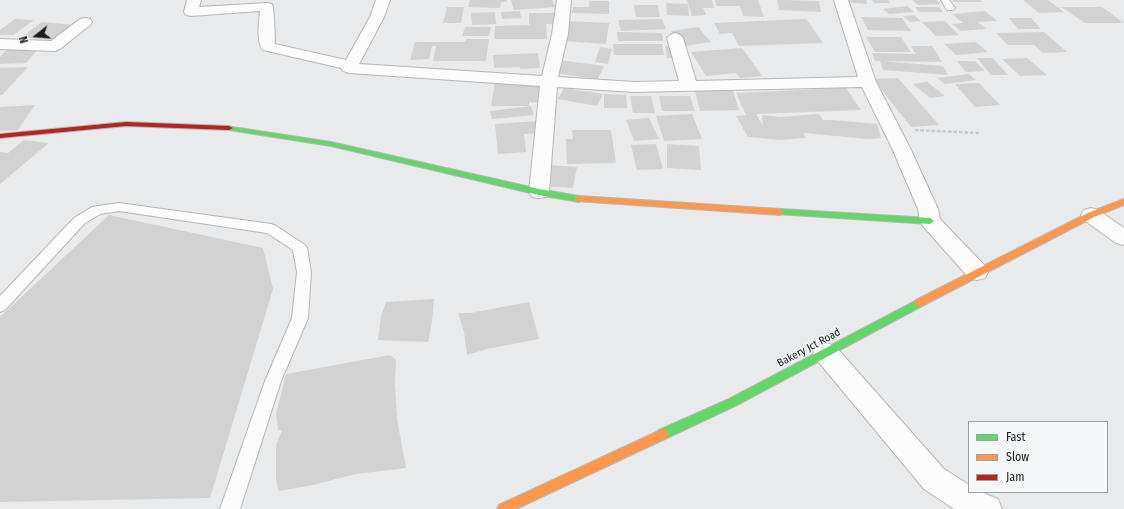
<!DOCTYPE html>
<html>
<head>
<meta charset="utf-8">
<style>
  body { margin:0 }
  #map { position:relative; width:1124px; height:509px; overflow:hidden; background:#e9eaeb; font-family:"Fira Sans Condensed",sans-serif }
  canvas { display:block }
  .legend { position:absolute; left:968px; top:421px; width:140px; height:72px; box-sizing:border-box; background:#f5f7f9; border:1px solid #9e9fa1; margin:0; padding:5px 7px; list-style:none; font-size:12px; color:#1b1c1d }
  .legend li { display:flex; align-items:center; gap:8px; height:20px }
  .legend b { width:20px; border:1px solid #9e9fa1 }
  .north { position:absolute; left:16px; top:16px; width:40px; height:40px; -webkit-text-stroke:3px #f5f7f9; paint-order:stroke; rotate:253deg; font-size:11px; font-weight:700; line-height:16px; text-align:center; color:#1b1c1d }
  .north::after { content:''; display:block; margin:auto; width:14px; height:18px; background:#1b1c1d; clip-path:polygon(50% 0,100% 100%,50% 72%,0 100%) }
</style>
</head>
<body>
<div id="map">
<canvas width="1124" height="509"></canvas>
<ul class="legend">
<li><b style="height:5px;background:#63d668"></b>Fast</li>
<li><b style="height:5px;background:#ff974d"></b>Slow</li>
<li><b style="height:5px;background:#b3261e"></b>Jam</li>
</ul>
<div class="north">N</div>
</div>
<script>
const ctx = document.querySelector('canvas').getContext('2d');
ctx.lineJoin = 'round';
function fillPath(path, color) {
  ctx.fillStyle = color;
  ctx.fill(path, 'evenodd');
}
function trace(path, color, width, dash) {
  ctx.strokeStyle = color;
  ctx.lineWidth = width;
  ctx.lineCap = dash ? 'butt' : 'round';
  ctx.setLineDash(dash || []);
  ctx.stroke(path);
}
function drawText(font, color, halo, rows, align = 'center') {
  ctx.font = font + ' "Fira Sans Condensed",sans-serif';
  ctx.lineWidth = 3;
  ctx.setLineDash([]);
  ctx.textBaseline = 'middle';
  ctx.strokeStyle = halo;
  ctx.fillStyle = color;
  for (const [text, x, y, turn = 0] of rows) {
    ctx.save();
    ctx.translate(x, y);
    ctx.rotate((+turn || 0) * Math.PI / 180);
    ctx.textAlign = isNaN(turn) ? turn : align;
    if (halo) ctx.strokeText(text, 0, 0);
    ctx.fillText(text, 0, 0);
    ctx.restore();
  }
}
fillPath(new Path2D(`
  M470,0H507L506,2H501L500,8L468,7Z
  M511,0H552L555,7L514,10Z
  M687,0H712L714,8H703L706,15L692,16Z
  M715,0H758L764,17L743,16L740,6H716Z
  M777,0L819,1L821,12L779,10Z
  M842,0H866L867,4L843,2Z
  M872,0H888L890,3H874Z
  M912,0H936L941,4L918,5Z
  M953,0H980L982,2H954Z
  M1023,0H1048L1064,12L1039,13Z
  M589,1H609V14L572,13L573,7H589Z
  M666,3L688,4L689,16L667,15Z
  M634,5H658L660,17H636Z
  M907,6L914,12L889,14L883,9Z
  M447,7H464L461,23H443Z
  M915,7H939L943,12H919Z
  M1061,7H1102L1124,23H1085Z
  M520,11L521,18L502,19L501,12Z
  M985,11L997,21L978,22L986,29L961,31L952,24L963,23L952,14Z
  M495,12L496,24L472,25L471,13Z
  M529,13H555V24H546L547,39H494L495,26L529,25Z
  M914,15L921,21L910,22L903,16Z
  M861,17L902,18L911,31L868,30Z
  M1009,18H1031L1041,29H1018Z
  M15,19L34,20L13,35H0V30Z
  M662,19L666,29L621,31L618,20Z
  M806,19L823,43L739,46L732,33L720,34L714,23Z
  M568,21L609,23L606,44L563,41Z
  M945,21L959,35L936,36L922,22Z
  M42,22L75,25L54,40L21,37Z
  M465,27H491L489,36H462Z
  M698,27L711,42L684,46L671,31Z
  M617,32L662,33L663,41H618Z
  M1044,32L1067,52L1043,53L1034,45H1008L996,33Z
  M866,37H901L911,52H875Z
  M466,39H489L486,61H433L436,46H432L429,59L410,60L415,42H465Z
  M976,42L988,52L956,55L944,44Z
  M613,44H662L664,55H614Z
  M665,46H677L680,58H667Z
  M911,46H932L942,62L875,61L872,53L916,54Z
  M40,47L26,63L0,64V57L8,48Z
  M600,47L612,49L608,64L595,62Z
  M742,48L762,76L740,78L736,73L706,76L691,52Z
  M538,53L540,68L520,69V67L494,68L493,55Z
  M977,58H993L1008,75H991Z
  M1027,58L1047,75L1020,76L1002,59Z
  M559,60L604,66L598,79L553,73Z
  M880,61L943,66L948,75L883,70Z
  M957,61H975L985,71L966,72Z
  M28,67L2,95H0V68Z
  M969,74L976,80L945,84L937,78Z
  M898,78L939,125L911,127L873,79Z
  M495,82H540L539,103L529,102V106H491Z
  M927,82L945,96L930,98L913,84Z
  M979,83L1000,105L975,107L955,84Z
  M564,88L603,94L597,106L558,99Z
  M846,88L861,110L756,114L763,126L762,115L780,117L819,114L823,120H832L877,124L881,138L868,139L804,133L805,138L780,140L748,137L736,116L746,115L736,93Z
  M695,91H733L739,110L700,111Z
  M604,94L626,95L627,108H604Z
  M630,96H651L655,113H633Z
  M659,96H690L695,111H662Z
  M35,105L18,130L0,131V107Z
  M531,106L534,115L492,119L490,111Z
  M692,114L702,139L664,141L656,116Z
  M649,118L659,139L634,141L626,120Z
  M538,121L540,133L524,134L526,152L498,154L495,124Z
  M572,130H611L616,163L567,164L566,139H573Z
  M24,140L49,143L0,184V152L8,153Z
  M656,144L663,169L637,170L631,145Z
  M667,144L699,146L701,170L667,168Z
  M549,165L577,167L573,188L544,186Z
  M109,215L263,248L273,289L210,498L0,502V317Z
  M434,299L432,321L428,342L378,340L381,316L386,302Z
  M529,302L539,339L487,349L467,355L464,332L458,313H470Z
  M390,355L396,360L395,383L397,419L406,468L356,474L313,485L279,491L276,480V445L282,430H278L276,414L286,374Z`), '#d2d2d2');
const lane = new Path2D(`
  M941,0H949L955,8L953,10H947Z
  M119,203L271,224L276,226L305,245L307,248L311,272L308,318L281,381L240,509H220L265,381L292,318L297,272L293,250L267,233L119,211L100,214L84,224L5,310L0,312V296L74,218L92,207Z`);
const street = new Path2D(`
  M187,0H201L199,7L267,3L272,4C274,8 275,37 275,44L346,60L370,17L376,0H390L384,17L359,64L542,76L552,34L557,0H571L568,34L558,77L634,82L679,81L667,38L670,35L675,33L680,35L683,38L696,81L858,77L834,0H848L876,82L910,148L938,209L940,219L985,266L988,272L985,278L977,280L969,278L923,226L920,221L918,209L892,148L862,87L634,92L557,87L549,192L546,197L539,198L532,197L529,192L540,86L349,73L343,71L341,68L263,50C256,41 259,23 260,11L191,16L186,15L184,12Z
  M85,18L90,19L92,22L90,25L60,49L55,51L0,49V39L51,41L80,19Z
  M1091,208L1098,210L1124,228V245L1116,243L1084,220L1081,215L1084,210Z
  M826,343L835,346L944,469L969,485V492H981L998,499L1002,509H954L924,489L817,360L813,353L817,346Z`);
const fast = new Path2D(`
  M226,126L331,142L539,189L579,196L583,199L579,202L539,195L331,146L229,130H226Z
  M780,209L930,218L934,221L930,224L777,214L776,212L777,210Z
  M919,299L922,300L924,303L922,306L737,405L667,438L663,439L659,438L657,434L659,430L729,399Z`);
const slow = new Path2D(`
  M579,196L780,209L784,212L780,215L576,201L575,199L576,197Z
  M1124,199V205L1094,217L922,306H916L914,303L916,300L1088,213Z
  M663,429L667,430L669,434L667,438L516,509H497L499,505Z`);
const jam = new Path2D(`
  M126,122L229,126L233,128L229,130L126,126L0,138V134Z`);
trace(lane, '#b6b7b8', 2);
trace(street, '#b6b7b8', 2);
trace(fast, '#b6b7b8', 2);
trace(slow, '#b6b7b8', 2);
trace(jam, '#b6b7b8', 2);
trace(new Path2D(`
  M915,130L980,133`), '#c9caca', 2.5, [3.5, 2]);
fillPath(lane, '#fcfcfc');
fillPath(street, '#fcfcfc');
fillPath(fast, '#63d668');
fillPath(slow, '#ff974d');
fillPath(jam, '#b3261e');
drawText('11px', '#1b1c1d', '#f5f7f9', [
  ["Bakery Jct Road",809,348,-28]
]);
</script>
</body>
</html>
